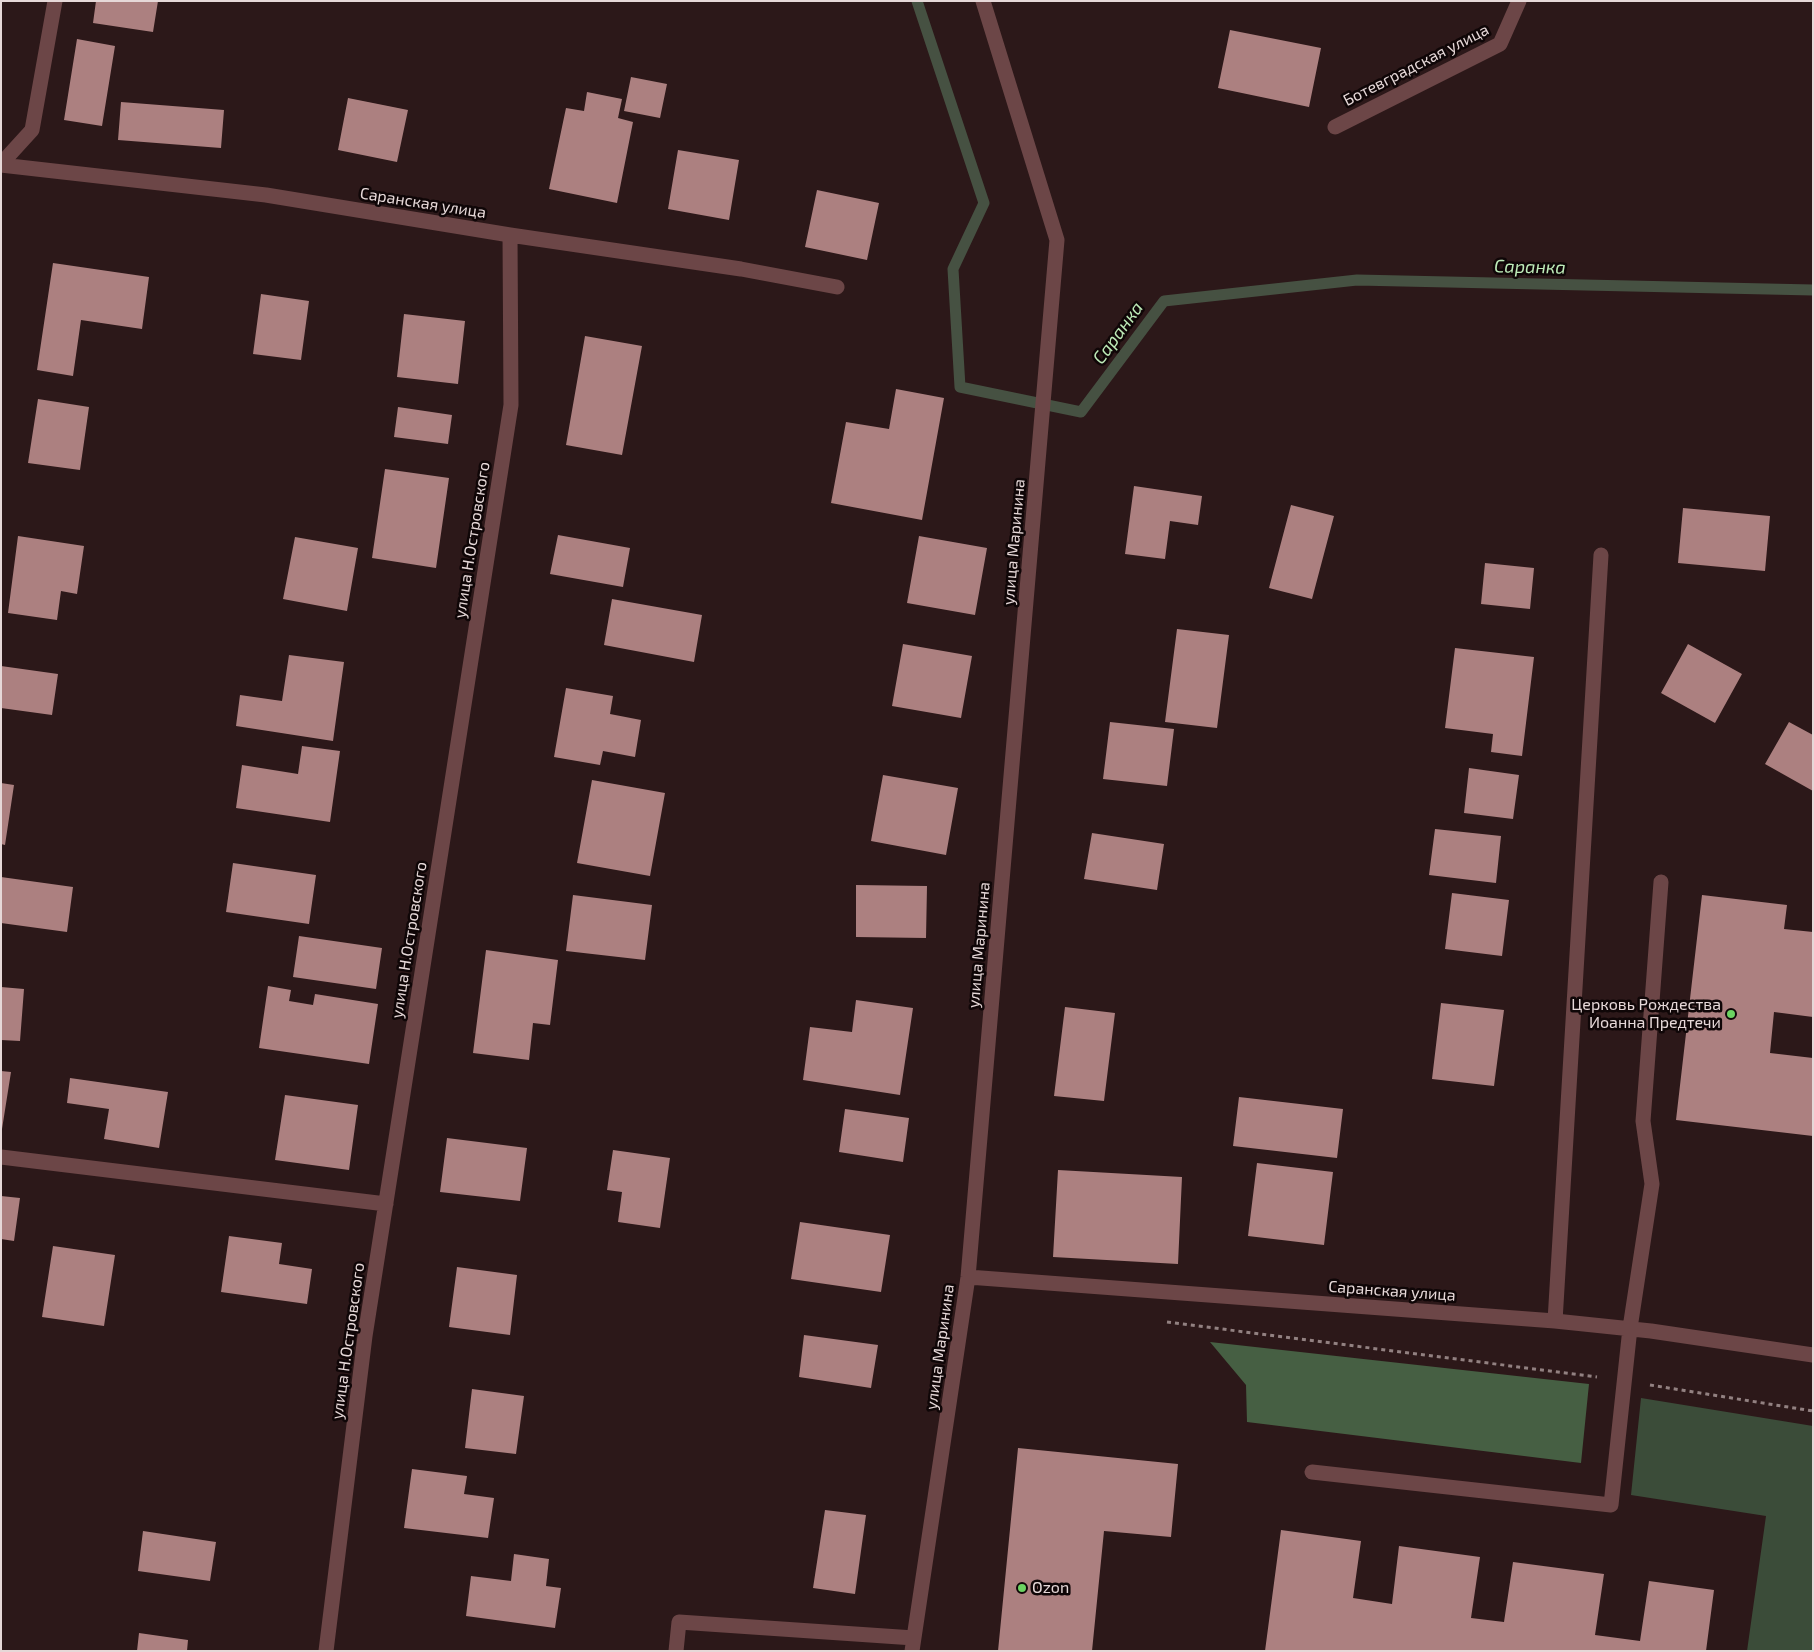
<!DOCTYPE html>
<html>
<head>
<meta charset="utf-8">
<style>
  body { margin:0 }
  #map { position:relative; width:1814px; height:1652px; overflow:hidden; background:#2c1819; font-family:"Exo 2",sans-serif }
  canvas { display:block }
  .frame { position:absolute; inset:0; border:2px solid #e6d8d8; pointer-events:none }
</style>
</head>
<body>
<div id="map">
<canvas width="1814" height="1652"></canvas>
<div class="frame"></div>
</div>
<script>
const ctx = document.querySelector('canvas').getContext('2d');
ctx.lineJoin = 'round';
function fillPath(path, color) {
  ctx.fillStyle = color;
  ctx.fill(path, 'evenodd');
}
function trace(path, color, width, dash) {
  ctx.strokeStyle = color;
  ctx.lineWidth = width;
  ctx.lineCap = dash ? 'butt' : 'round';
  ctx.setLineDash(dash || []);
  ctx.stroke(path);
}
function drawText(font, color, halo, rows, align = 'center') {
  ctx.font = font + ' "Exo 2",sans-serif';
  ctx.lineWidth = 5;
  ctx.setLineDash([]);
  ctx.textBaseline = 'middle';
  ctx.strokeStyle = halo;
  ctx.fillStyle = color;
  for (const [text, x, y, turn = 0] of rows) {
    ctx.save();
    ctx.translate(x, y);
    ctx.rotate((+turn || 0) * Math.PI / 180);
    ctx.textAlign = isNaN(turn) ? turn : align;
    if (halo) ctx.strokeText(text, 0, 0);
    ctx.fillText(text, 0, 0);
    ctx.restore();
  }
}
fillPath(new Path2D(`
  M1641,1398L1813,1426V1651H1747L1766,1516L1631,1495Z`), '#3b4c39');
fillPath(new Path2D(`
  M1210,1342L1589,1384L1581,1463L1247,1422L1246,1385Z`), '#465f43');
trace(new Path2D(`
  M917,1L984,203L953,269L960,387L1081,412L1164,301L1357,280L1813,290`), '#465142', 11);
fillPath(new Path2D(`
  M96,1H158L153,32L93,23Z
  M1230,30L1321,48L1309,107L1218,88Z
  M77,39L115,46L102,126L64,120Z
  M631,77L667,84L660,118L624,111Z
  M587,92L622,99L618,118L633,122L617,203L549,189L566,108L584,111Z
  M348,98L408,110L397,162L338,150Z
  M121,102L224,110L221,148L118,140Z
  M678,150L739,160L729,220L668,209Z
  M817,190L879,203L867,260L805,247Z
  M53,263L149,277L142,329L81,320L73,376L37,370Z
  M261,294L309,301L301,360L253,354Z
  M404,314L465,321L458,384L397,377Z
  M585,336L642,346L622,455L566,445Z
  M896,389L944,398L922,520L831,503L846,422L889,429Z
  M38,399L89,407L80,470L28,463Z
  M398,407L452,415L448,444L394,437Z
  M385,469L449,478L436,568L372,558Z
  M1134,486L1202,496L1198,525L1170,521L1165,559L1125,554Z
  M1291,505L1334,516L1312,599L1269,588Z
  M1683,508L1770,516L1765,571L1678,563Z
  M558,535L630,548L623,587L550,574Z
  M18,536L84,546L77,594L61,591L57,620L8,613Z
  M919,536L987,548L975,615L907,603Z
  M295,537L358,548L347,611L283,599Z
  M1485,563L1534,568L1530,609L1481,604Z
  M612,599L702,615L694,662L604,645Z
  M1177,629L1229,635L1217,728L1165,722Z
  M903,644L972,656L961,718L892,706Z
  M1688,644L1742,674L1715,723L1661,693Z
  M1455,648L1534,657L1522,756L1491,752L1493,734L1445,728Z
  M289,655L344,662L333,741L236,726L240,695L282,701Z
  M1,666L58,674L52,715L1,708Z
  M566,688L613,696L610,714L641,720L635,757L603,751L600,765L554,757Z
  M1110,722L1174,729L1167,786L1103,779Z
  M1789,722L1813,735V791L1765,764Z
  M302,746L340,751L330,822L236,808L242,765L298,774Z
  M1469,768L1519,775L1513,819L1464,813Z
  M883,775L958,788L946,855L871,841Z
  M592,780L665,793L650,876L577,863Z
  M1,783L14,785L5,845L1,844Z
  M1435,829L1501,836L1496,883L1429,875Z
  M1092,833L1164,844L1157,890L1084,879Z
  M233,863L316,875L309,924L226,912Z
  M1,877L73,887L67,932L1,923Z
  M856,885L927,886L926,938L856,937Z
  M1452,893L1509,900L1502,956L1445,949Z
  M573,895L652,905L645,960L566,951Z
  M1702,895L1787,905L1784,929L1813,932V1017L1774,1012L1770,1053L1813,1058V1136L1676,1120Z
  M299,936L382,948L376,989L293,977Z
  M486,950L558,960L550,1025L533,1023L529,1060L473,1053Z
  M268,986L291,990L289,1001L313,1005L315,994L378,1004L369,1064L259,1048Z
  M1,987L24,989L20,1041L1,1040Z
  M856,1000L913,1008L900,1095L803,1080L810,1027L852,1032Z
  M1441,1003L1504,1010L1494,1086L1432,1079Z
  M1065,1007L1115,1013L1104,1101L1054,1096Z
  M1,1071L11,1072L2,1129H1Z
  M70,1078L168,1092L159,1148L104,1139L109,1109L67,1103Z
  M285,1095L358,1105L349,1170L275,1160Z
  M1239,1097L1343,1109L1337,1158L1233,1146Z
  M845,1109L909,1118L903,1162L839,1152Z
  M447,1138L527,1148L520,1201L440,1192Z
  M613,1150L670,1158L660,1228L618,1222L622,1192L607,1190Z
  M1257,1163L1333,1172L1324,1245L1248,1236Z
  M1058,1170L1182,1177L1178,1264L1053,1257Z
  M1,1196L20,1198L14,1241L1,1239Z
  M800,1222L890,1235L881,1292L791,1279Z
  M229,1236L282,1243L279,1264L312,1269L307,1304L221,1292Z
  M53,1246L115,1255L104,1326L42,1317Z
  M457,1267L517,1275L510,1335L449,1327Z
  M804,1335L878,1345L871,1388L799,1377Z
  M472,1389L524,1396L516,1454L465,1448Z
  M1018,1448L1178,1464L1171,1537L1104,1531L1092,1651H998Z
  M412,1469L467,1476L464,1494L494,1498L488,1538L404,1528Z
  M825,1510L866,1515L855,1594L813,1588Z
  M1281,1530L1361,1541L1353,1598L1392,1604L1399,1546L1480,1557L1471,1618L1504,1622L1513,1562L1604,1574L1595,1635L1640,1641L1649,1581L1714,1590L1706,1651H1265Z
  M143,1531L216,1542L210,1581L138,1571Z
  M514,1554L549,1559L546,1586L561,1588L555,1628L466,1616L471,1576L511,1581Z
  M139,1633L188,1640L187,1651H137Z`), '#ac8080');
trace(new Path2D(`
  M1167,1322L1597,1377
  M1650,1385L1813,1411`), '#928181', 3, [4, 4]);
trace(new Path2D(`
  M1335,127L1500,44L1519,1
  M1,164L32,130L55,1
  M1,165L266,195L510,235L741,269L837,287
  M1,1157L386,1204
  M968,1277L1555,1321L1651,1331L1813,1355
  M1555,1321L1601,555
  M1312,1472L1611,1505L1630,1328L1652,1184L1643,1121L1661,882
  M326,1651L365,1336L511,405L510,235
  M676,1651L679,1622L914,1638
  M912,1651L968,1277L1057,240L983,1`), '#6c4647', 15);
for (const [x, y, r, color] of [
  [1731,1014,5,"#6cd362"],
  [1022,1588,5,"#6cd362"]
]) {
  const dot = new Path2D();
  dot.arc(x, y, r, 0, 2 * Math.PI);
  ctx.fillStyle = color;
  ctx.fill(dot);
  trace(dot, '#0f0607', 2);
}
drawText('16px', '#e6d8d8', '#0f0607', [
  ["Ботевградская улица",1416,65,-27],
  ["Саранская улица",423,203,9],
  ["улица Н.Островского",472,540,-81],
  ["улица Маринина",1014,542,-85],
  ["улица Н.Островского",409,940,-81],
  ["улица Маринина",979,945,-85],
  ["Саранская улица",1392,1291,4],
  ["улица Н.Островского",348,1341,-82],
  ["улица Маринина",940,1347,-82]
]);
drawText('16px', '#e6d8d8', '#0f0607', [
  ["Церковь Рождества",1721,1005],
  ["Иоанна Предтечи",1721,1023],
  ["Ozon",1032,1588,"left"]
], 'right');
drawText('italic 18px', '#beebb8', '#0f0607', [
  ["Саранка",1530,267,1],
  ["Саранка",1118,333,-54]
]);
</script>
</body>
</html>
